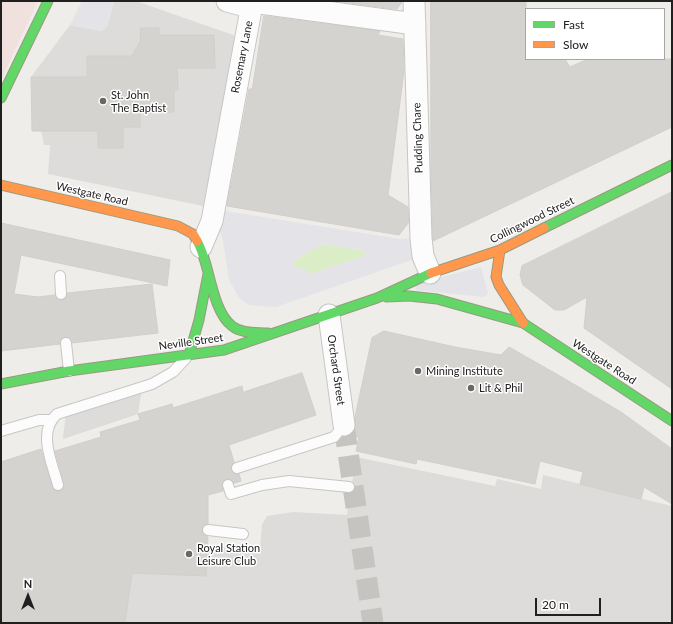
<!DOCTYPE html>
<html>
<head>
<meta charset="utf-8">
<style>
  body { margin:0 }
  #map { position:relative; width:673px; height:624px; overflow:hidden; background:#efede9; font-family:Lato,sans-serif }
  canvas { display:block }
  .frame { position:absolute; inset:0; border:2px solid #202020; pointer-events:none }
  .legend { position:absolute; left:525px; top:8px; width:140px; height:52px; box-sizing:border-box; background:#fff; border:1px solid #a6a6a6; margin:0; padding:5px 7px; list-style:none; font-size:12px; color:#202020 }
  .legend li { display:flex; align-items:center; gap:8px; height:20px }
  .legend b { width:20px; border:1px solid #a6a6a6 }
  .north { position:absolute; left:8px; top:576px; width:40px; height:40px; -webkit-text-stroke:3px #fff; paint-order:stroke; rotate:0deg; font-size:11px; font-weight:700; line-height:16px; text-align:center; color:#202020 }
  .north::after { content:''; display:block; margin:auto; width:14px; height:18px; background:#202020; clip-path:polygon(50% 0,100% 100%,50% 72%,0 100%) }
  .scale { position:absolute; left:535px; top:598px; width:66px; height:18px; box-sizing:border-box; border:2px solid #202020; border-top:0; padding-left:5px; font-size:12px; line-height:14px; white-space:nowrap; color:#202020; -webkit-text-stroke:3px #fff; paint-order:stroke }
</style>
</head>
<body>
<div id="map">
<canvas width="673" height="624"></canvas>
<div class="frame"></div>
<ul class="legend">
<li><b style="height:5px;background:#63d668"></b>Fast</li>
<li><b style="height:5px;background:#ff974d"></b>Slow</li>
</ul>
<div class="north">N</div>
<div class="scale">20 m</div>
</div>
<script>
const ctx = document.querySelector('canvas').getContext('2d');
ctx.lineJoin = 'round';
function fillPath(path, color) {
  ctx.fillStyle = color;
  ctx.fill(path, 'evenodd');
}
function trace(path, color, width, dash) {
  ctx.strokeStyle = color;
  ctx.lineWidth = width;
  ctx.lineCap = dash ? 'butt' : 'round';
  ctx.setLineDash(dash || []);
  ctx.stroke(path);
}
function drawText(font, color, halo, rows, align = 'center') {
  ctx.font = font + ' Lato,sans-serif';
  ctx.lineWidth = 3;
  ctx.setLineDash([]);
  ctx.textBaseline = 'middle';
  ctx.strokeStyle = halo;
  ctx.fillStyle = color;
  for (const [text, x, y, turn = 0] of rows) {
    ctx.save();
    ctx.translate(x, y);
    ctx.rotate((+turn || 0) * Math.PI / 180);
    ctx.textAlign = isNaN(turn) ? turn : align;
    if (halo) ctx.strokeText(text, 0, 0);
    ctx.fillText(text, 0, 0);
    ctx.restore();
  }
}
fillPath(new Path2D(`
  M1,1H38L1,80Z`), '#f1e1de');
fillPath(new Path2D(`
  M114,1H136L239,37L208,207L48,174L50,145H44L31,77L70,25L101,31L107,27Z
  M142,388L138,414L63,439L66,411Z
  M356,457L495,486L497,479L541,489L543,475L672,506V623H125L132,572L206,576L208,547L260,549L262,525L267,516L293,512L347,515Z`), '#dddcda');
fillPath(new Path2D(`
  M323,244L363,250L366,255L310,274L305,269L296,268L293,265L295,260Z`), '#dbedc7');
fillPath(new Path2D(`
  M82,1H114L107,27L101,31L70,25Z
  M213,209L400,239L421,238L423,256L276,307L249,305L239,298L229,280L223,241ZM323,244L363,250L366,255L310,274L305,269L296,268L293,265L295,260Z
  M481,267L488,293L484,297L416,290L415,284Z`), '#e4e3e8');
const building = new Path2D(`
  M335,1H402V2L397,9Z
  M431,1H526V59H565L570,67L588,59H672V127L433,241L431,174Z
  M264,16L380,31L378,35L403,39L404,71L388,195L408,207L409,222L399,235L227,206L249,89H252Z
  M141,28H159V35H214L215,68H177L178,90H174V112L140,113V127H123V148H98V131H32L31,77H87V56H132L140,42Z
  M672,192V389L584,328L587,297L564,310H555L523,285L520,275L522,266Z
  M1,223L170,260L167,286L21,255L14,294L38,297L55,295L58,300H62L67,297V293L152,284L158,333L72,343L69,337H65L60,340V344L1,351Z
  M384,331L455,347L501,355L509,347L560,376L621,412L672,449V504L644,487L641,499L580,484L583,472L540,461L535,484L417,459L416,464L356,451L359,437L351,436L355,429V417L372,338Z
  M302,373L316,415L229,445L234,462L231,466V470L235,474H239L241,481L234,483L230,479H226L222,483L223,491L208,495V524L203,526L202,530L204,535L208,537L206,576L132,573L125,623H1V462L41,449L52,487L56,491H60L64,487V484L55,451L101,437L100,432L140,420L138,414L172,404L173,408L242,386L243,392Z`);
fillPath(building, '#d5d3d0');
trace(building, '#d2ceca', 1);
trace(new Path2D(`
  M344,425L373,623`), '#c6c4c1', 21, [21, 10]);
const lane = new Path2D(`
  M60,276L61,294
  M66,343L69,371
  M1,431L39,420H50
  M237,468L334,437L344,425
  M58,485C52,462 37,432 57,414L152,384L173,372L186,358
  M228,485L231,494L262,485L289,481L349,487
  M208,530L243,534`);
const street = new Path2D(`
  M227,1L242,5L260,3L415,24
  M414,1L421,238L423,256L430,273
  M201,247L212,221L252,4
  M329,315L344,425`);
const fast = new Path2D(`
  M1,98L48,1
  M544,228L672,165
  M197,241C210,262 211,310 232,326C242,334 256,332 268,333
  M386,297L409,296L437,299L523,323L672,421
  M189,355L199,320L208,274
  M1,384L69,371L224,350L377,298L431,273`);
const slow = new Path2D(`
  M1,185L178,226L193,234L197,241
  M500,250L496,277L499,285L523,323
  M431,273L500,250L544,228`);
trace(lane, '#c7c6c5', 12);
trace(street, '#c7c6c5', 23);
trace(fast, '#989a7f', 11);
trace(slow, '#989a7f', 11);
trace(lane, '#fdfcfc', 10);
trace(street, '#fdfcfc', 21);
trace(fast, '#63d668', 9);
trace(slow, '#ff974d', 9);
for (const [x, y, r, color] of [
  [103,101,4,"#686866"],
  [418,371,4,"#686866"],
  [471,388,4,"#686866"],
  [189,554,4,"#686866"]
]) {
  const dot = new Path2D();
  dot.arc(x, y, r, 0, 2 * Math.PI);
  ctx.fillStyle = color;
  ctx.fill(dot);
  trace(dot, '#fff', 1.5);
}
drawText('11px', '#202020', '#fff', [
  ["Rosemary Lane",242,57,-79],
  ["Pudding Chare",418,138,-92],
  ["Westgate Road",92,194,13],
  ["Collingwood Street",532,220,-26],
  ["Neville Street",191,342,-8],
  ["Westgate Road",604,362,33],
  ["Orchard Street",336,370,82]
]);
drawText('11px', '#202020', '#fff', [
  ["St. John",111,95],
  ["The Baptist",111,108],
  ["Mining Institute",426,371],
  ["Lit & Phil",479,388],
  ["Royal Station",197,548],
  ["Leisure Club",197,561]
], 'left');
</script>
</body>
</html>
